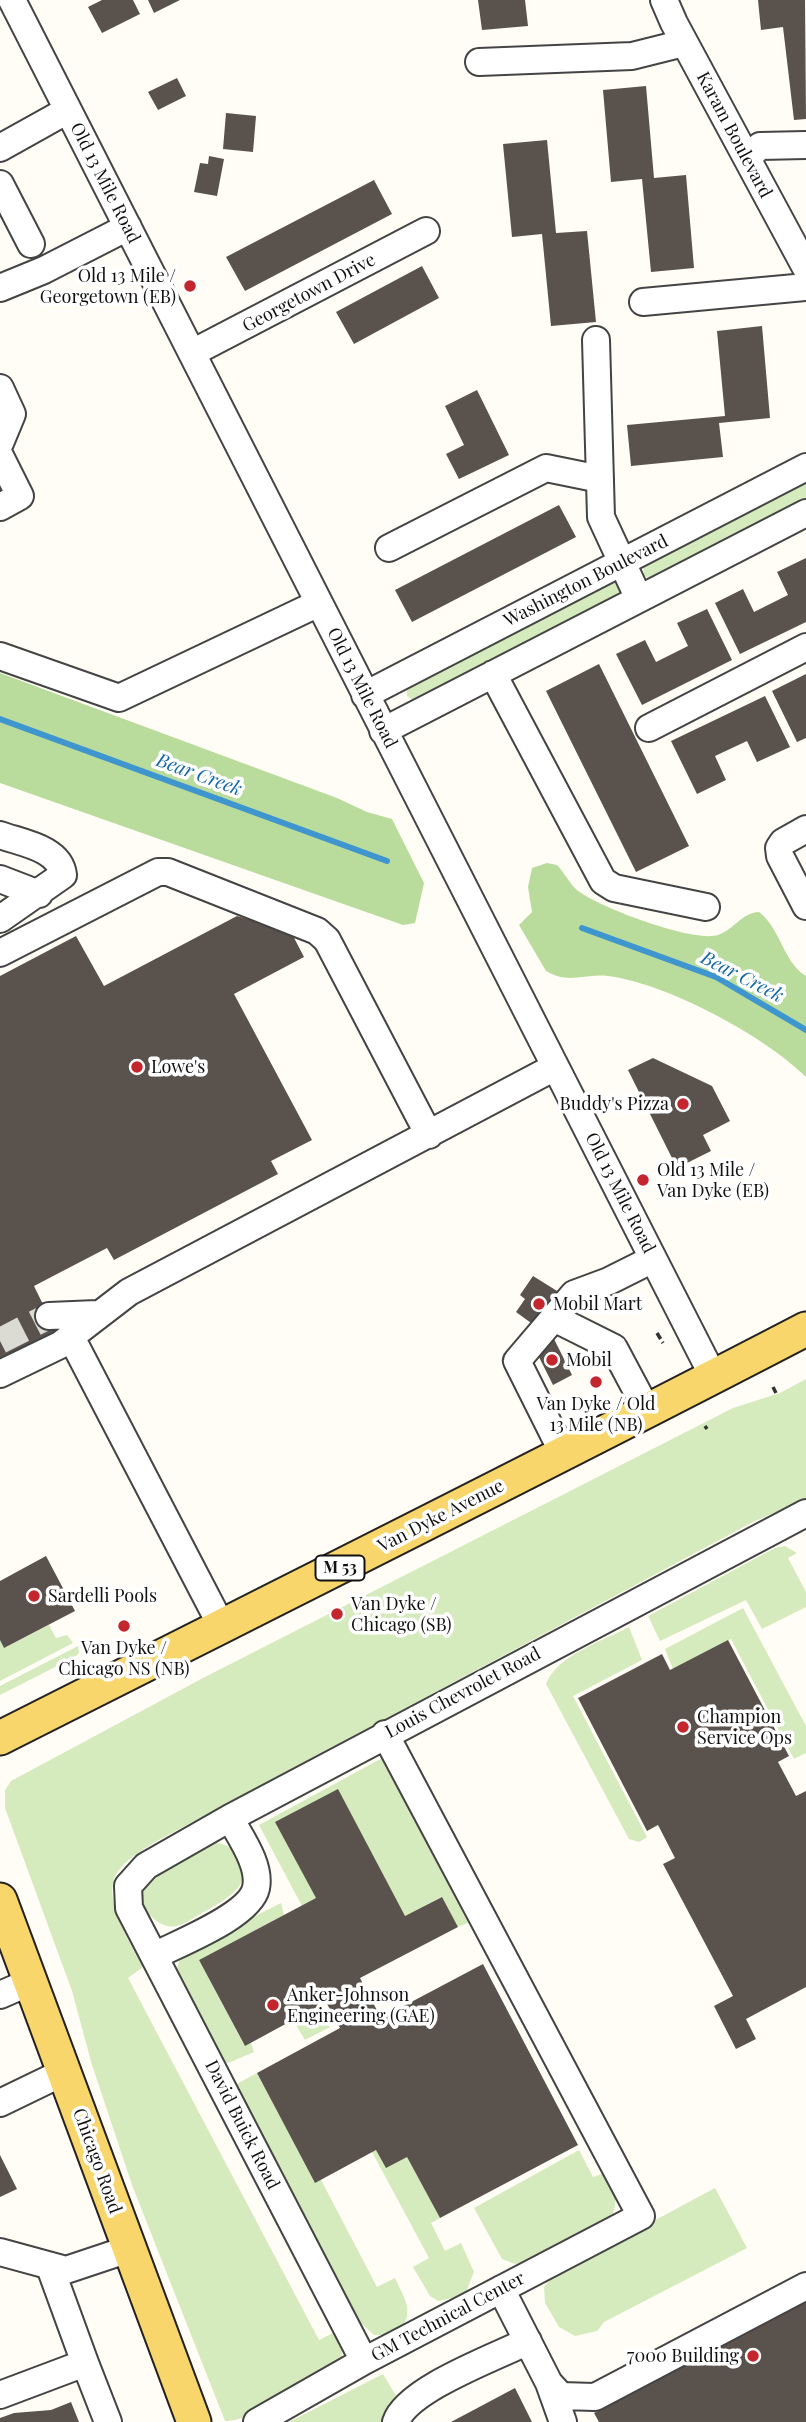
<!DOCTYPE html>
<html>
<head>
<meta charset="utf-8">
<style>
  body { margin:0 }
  canvas { display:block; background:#fffdf5 }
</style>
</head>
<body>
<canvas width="806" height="2422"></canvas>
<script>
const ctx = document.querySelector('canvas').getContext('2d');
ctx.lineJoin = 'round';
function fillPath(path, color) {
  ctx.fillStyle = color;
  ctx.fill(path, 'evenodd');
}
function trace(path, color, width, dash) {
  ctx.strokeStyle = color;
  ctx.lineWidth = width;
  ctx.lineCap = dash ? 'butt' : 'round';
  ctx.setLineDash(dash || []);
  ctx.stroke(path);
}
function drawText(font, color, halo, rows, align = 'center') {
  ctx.font = font + ' "Playfair Display",serif';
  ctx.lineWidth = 7;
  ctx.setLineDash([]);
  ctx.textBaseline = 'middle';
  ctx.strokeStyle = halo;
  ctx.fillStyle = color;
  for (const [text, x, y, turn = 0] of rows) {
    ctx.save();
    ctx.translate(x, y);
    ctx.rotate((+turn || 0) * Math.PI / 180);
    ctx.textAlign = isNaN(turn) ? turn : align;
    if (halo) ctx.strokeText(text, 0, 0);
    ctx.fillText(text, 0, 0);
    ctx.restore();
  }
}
fillPath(new Path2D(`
  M806,480V501L650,580L644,575L643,566Z
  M613,581L617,583L620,595L414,701L407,696V686Z
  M806,1379V1499L753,1522L155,1842C141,1851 125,1860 116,1874C102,1901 131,1944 143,1967L128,1978L319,2340L335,2332L342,2346V2363C323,2382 251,2422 225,2421L132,2185L92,2065L72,1991L5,1808V1790L11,1781L203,1678L733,1408L780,1393Z
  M785,1546L797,1553L788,1558L806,1592V1607L762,1629L746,1600L660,1641L648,1616L775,1548Z
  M743,1608L806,1726V1753L794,1759L731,1639L673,1669L665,1649Z
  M49,1625L56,1638L67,1635L73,1643L0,1681V1640L4,1648Z
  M629,1627L642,1660L573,1696L647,1837L639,1842L629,1839L546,1684C557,1655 603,1641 629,1627Z
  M78,1646L79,1653L75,1657L0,1695V1686Z
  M384,1757L468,1923L458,1927L441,1897L405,1916L276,1822L316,1898L302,1906L259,1825Z
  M208,1842C220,1843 229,1844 237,1854C260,1882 224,1901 202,1913C192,1919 179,1929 167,1926C161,1925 152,1918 149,1914C140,1903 140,1890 145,1878Z
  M281,1903L284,1915L199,1960L244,2045L251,2043L254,2052L228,2063L216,2059L174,1978L180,1958L188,1950Z
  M319,2007L330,2027L305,2040L293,2020Z
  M257,2073L314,2181L320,2178L377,2287L395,2278C406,2302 417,2315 394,2335H374L353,2316L231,2087Z
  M376,2150L407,2157L440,2218L431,2223L445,2251L461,2243L474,2272L465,2295L438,2301L430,2296L413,2267L429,2258L372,2152Z
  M579,2150L593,2177L605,2173C614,2190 620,2199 611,2218L524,2262L515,2264L502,2259L474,2208Z
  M715,2188L747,2248L604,2322L597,2331L575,2336L559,2327L545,2303L544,2287L555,2274Z
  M383,2374L401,2404L387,2422H289Z`), '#d5ebbd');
fillPath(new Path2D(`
  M0,673L337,798L367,812L392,819L424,883L415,923L403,925L0,783Z
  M547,863L557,865C564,872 569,883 577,890C598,907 693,943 718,935C735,929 741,913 759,912C781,929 783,962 806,976V1077C765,1036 666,983 608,976C584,973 569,985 546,971L519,925L532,912L528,887L532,868Z`), '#b9dc9c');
trace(new Path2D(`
  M0,719L387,861
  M582,928L716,977L806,1030`), '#3f96cf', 6);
fillPath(new Path2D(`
  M102,0H133L140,14L102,33L88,7Z
  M148,0H180L154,13Z
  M478,0H525L528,26L482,30Z
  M758,0H805L806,119L794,120L783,27L761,30Z
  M177,78L186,96L158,110L148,92Z
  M646,86L654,178L686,175L694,268L651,272L642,179L611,182L603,90Z
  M226,113L256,116L253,152L223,149Z
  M547,140L556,233L587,231L596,322L551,326L542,234L512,237L503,144Z
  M209,156L224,159L217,196L194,192L200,163L208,164Z
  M374,180L392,214L245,291L226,257Z
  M422,266L439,298L354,344L336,312Z
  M762,326L770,418L719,423L723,457L631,466L627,425L725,416L717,331Z
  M477,390L509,455L459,479L446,454L464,445L445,406Z
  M559,505L576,537L412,622L395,590Z
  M806,558V622L740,654L715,603L743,589L754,612L788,595L777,572Z
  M707,609L732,660L642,705L616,654L645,640L656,662L688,646L677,623Z
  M599,664L689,846L636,872L546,691Z
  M806,674V738L797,742L772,691Z
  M765,696L790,747L757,762L747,741L715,756L726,780L697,794L671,741Z
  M237,916L291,932L304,957L234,994L312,1140L271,1161L278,1174L114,1260L107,1248L34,1286L56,1331L0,1360V976L76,936L104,986Z
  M653,1058L712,1086L730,1121L703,1135L711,1151L677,1168L628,1070Z
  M533,1276L562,1294L538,1328L516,1312L525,1299L520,1295Z
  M552,1335L572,1375L553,1385L533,1345Z
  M46,1556L75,1611L4,1648L0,1640V1581Z
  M728,1640L789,1756L778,1762L796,1796L806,1791V1987L746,2019L756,2039L736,2049L714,2006L733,1996L663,1864L675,1858L658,1825L647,1831L578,1698L662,1654L670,1670Z
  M338,1789L405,1916L442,1897L458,1927L360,1978L381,2018L483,1964L578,2145L440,2218L407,2157L386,2168L376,2150L315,2183L257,2073L340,2028L326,2002L245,2046L199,1960L316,1898L275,1822Z
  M0,2155L17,2189L0,2197Z
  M806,2300V2422H599L594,2413Z
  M515,2388L532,2422H451Z
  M71,2402L79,2422H0V2418L14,2413L51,2410Z`), '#5a524d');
trace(new Path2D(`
  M0,1341L49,1316`), '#dbdad3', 26, [26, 13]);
const minor = new Path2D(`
  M12,0L713,1376
  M664,0L674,23L806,268
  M479,62L632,56L684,43
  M0,148L68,110
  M747,158L760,146L806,145
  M0,184L31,244
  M0,288L44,270L128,227
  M643,302L806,287
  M596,340L601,517L639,599
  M192,353L426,231
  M0,388L12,414L0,443
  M0,456L20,496L0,507
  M389,548L546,468L600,479
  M0,656L119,698L319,603
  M493,674L603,881L614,888L706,907
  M365,695L806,467
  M649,728L806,647
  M383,731L806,513
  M806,829L783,842L779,848L780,856L806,906
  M0,835C22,843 60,848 63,875L0,919
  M0,879L39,894
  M0,953L158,872H168L317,931L327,940L429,1135
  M49,1316L97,1314
  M554,1318L614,1348L647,1410
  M71,1337L221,1625
  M0,1374L60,1345L129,1292L555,1067
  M563,1453L517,1361L574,1294L609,1281L653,1259
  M154,1956C179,1943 250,1916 256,1888C261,1865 240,1837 230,1818
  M0,1995L30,1982
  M0,2103L64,2072
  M0,2252L66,2270L129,2249
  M50,2267L85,2363
  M501,2289L549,2383L563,2422
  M364,2361L129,1908L128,1886L146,1866L230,1818L806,1513
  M549,2383L561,2396L595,2397L806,2286
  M0,2395L85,2363L108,2422
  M257,2422L364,2361L641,2216L385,1734
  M396,2422C407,2389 496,2357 528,2341`);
const major = new Path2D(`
  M0,1738C269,1602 539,1468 806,1329
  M0,1900L194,2422`);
trace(minor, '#444', 30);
trace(major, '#222', 37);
trace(new Path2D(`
  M657,1333L663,1343
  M773,1387L776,1393
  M705,1426L707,1429`), '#333', 3.5, [7, 3.5]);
trace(minor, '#fff', 26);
trace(major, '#f9d66b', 33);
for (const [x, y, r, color] of [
  [190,286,7,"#c4262e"],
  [137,1067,7,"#c4262e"],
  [683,1104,7,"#c4262e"],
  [643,1180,7,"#c4262e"],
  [539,1304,7,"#c4262e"],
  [552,1360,7,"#c4262e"],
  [596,1382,7,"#c4262e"],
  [34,1596,7,"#c4262e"],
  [337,1614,7,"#c4262e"],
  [124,1626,7,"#c4262e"],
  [683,1727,7,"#c4262e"],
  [273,2005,7,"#c4262e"],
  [753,2356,7,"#c4262e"]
]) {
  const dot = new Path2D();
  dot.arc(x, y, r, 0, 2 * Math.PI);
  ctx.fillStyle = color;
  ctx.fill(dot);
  trace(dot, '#fff', 2.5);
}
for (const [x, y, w] of [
  [340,1568,49]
]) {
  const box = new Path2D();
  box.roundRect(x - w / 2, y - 12.5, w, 25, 5);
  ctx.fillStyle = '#fff';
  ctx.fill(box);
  trace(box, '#111', 2);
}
drawText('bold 16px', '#111', null, [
  ["M 53",340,1568]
]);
drawText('18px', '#111', '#fff', [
  ["Karam Boulevard",734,135,62],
  ["Old 13 Mile Road",105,183,63],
  ["Georgetown Drive",309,293,-28],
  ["Washington Boulevard",586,581,-27],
  ["Old 13 Mile Road",362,688,63],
  ["Old 13 Mile Road",620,1193,63],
  ["Van Dyke Avenue",441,1516,-27],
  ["Louis Chevrolet Road",463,1693,-28],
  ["David Buick Road",242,2125,63],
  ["Chicago Road",97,2161,70],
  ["GM Technical Center",448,2317,-28]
]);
drawText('18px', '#111', '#fff', [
  ["Old 13 Mile /",176,276,"right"],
  ["Georgetown (EB)",176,297,"right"],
  ["Lowe's",151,1067],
  ["Buddy's Pizza",669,1104,"right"],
  ["Old 13 Mile /",657,1170],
  ["Van Dyke (EB)",657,1191],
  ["Mobil Mart",553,1304],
  ["Mobil",566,1360],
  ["Van Dyke / Old",596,1404,"center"],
  ["13 Mile (NB)",596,1425,"center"],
  ["Sardelli Pools",48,1596],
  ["Van Dyke /",351,1604],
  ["Chicago (SB)",351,1625],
  ["Van Dyke /",124,1648,"center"],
  ["Chicago NS (NB)",124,1669,"center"],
  ["Champion",697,1717],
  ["Service Ops",697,1738],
  ["Anker-Johnson",287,1995],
  ["Engineering (GAE)",287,2016],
  ["7000 Building",739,2356,"right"]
], 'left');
drawText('italic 19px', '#1768a6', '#fff', [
  ["Bear Creek",199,775,20],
  ["Bear Creek",742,977,27]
]);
</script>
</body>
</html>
